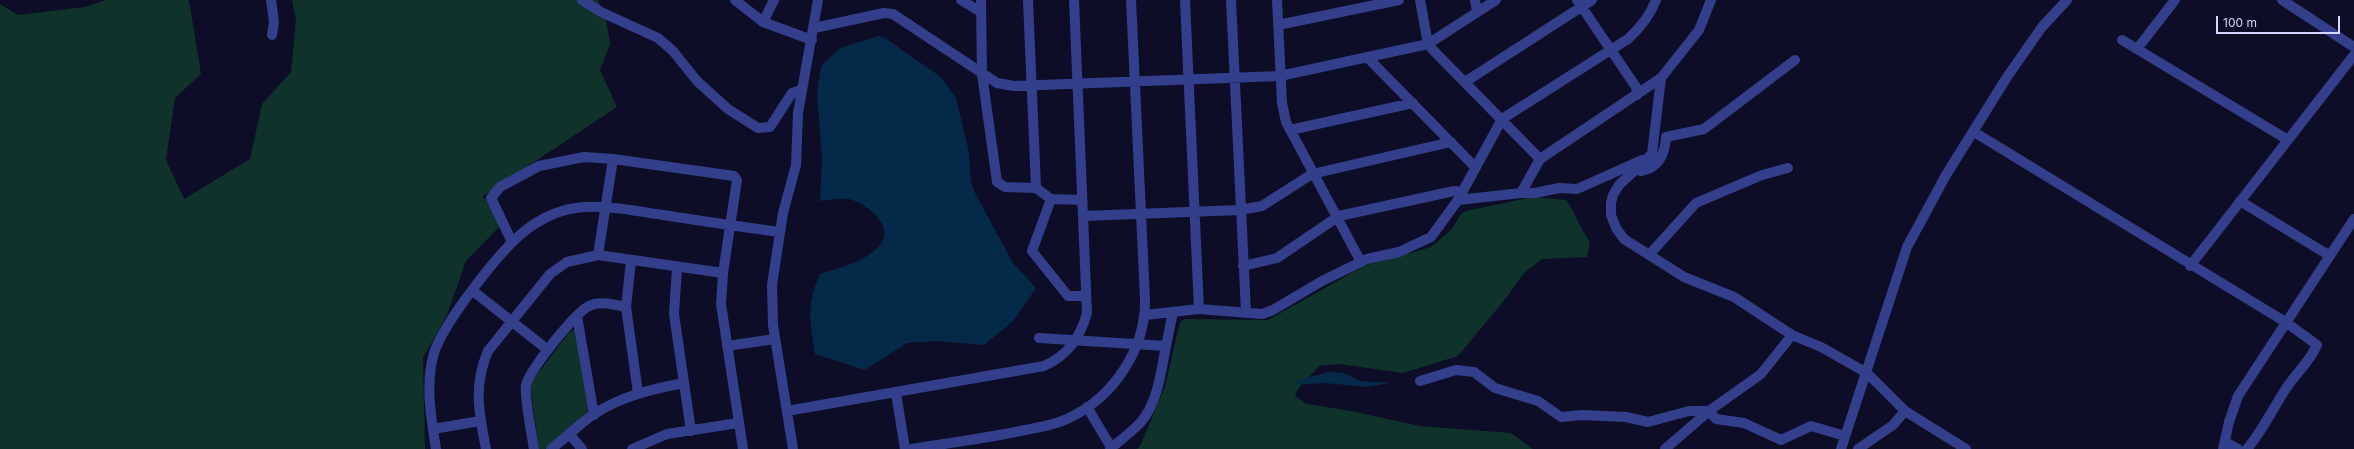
<!DOCTYPE html>
<html>
<head>
<meta charset="utf-8">
<style>
  body { margin:0 }
  #map { position:relative; width:2354px; height:449px; overflow:hidden; background:#0d0d27; font-family:Inter,sans-serif }
  canvas { display:block }
  .scale { position:absolute; left:2216px; top:16px; width:124px; height:18px; box-sizing:border-box; border:2px solid #d3d6ff; border-top:0; padding-left:5px; font-size:12px; line-height:14px; white-space:nowrap; color:#d3d6ff; -webkit-text-stroke:3px #0d0d27; paint-order:stroke }
</style>
</head>
<body>
<div id="map">
<canvas width="2354" height="449"></canvas>
<div class="scale">100 m</div>
</div>
<script>
const ctx = document.querySelector('canvas').getContext('2d');
ctx.lineJoin = 'round';
function fillPath(path, color) {
  ctx.fillStyle = color;
  ctx.fill(path, 'evenodd');
}
function trace(path, color, width, dash) {
  ctx.strokeStyle = color;
  ctx.lineWidth = width;
  ctx.lineCap = dash ? 'butt' : 'round';
  ctx.setLineDash(dash || []);
  ctx.stroke(path);
}
fillPath(new Path2D(`
  M105,0H189L201,74L175,98L166,160L184,199L250,159L262,104L291,72L296,20L292,0H598L606,19L610,44L600,70L617,107L483,196L502,224L466,261L447,315L423,358L425,449H0V4L18,15L85,7Z
  M1533,197L1566,200C1576,214 1580,228 1590,242L1587,257L1542,259L1523,274L1507,297L1458,356L1403,373L1339,364L1319,366L1298,389L1295,396L1307,404L1351,411L1420,426L1511,433L1533,449H1137L1141,444L1165,386L1180,322L1185,319L1268,320L1364,266L1431,247L1452,229L1461,214L1466,211Z
  M575,330L588,409L586,415L545,449H539L530,384L570,331Z`), '#0f322b');
fillPath(new Path2D(`
  M878,36L885,38L941,77L956,98L969,152L971,182L975,193L1013,263L1036,288L1013,321L984,345L937,341L907,343L865,370L815,354C810,322 806,305 820,274C839,268 865,262 879,246C897,227 866,202 848,199C839,198 829,200 820,201L822,158L817,94L821,66L840,48Z
  M1328,372L1344,373L1360,381L1390,383L1367,387L1325,383L1293,385L1299,380Z`), '#052949');
trace(new Path2D(`
  M271,0L274,22L272,35
  M582,0L601,12L658,38L673,51L697,81L728,109L758,128L770,127L792,93L801,90
  M735,0L763,22L812,40
  M961,0L981,12
  M981,0L982,74L997,182L1005,187L1036,188L1051,199L1082,200
  M1028,0L1036,188
  M1185,0L1199,309
  M1231,0L1246,312
  M1277,0L1282,103L1286,122L1361,262
  M1420,0L1428,44L1432,49L1540,159
  M1475,0L1477,11
  M1577,0L1636,87L1637,95
  M1711,0L1699,30L1661,78L1652,154L1619,185L1613,195L1611,203V215L1616,228L1624,239L1684,277L1734,297L1792,335L1821,347L1867,373L1905,411L1966,449
  M2282,0L2354,47
  M763,22L774,0
  M1278,25L1399,0
  M814,28L884,13L893,14L997,83L1014,86L1280,76L1428,44L1496,0
  M2122,40L2288,140
  M2137,49L2175,0
  M1367,57L1475,167
  M1465,82L1592,0
  M1290,130L1413,103
  M1974,132L2287,323L2317,345C2308,364 2298,371 2287,387C2273,408 2263,430 2247,449
  M1638,169L1641,171C1659,168 1665,154 1666,137L1704,129L1795,60
  M1521,193L1540,159L1661,78
  M1051,199L1032,251L1068,296H1086
  M1458,200L1521,193H1535L1559,188L1577,189L1642,160
  M2240,201L2330,256
  M1083,216L1240,210L1262,206L1312,174L1451,142
  M512,242L491,198L500,187L539,166L584,157L613,159L734,176L737,180L723,273L721,304L743,449
  M598,255L613,159
  M1649,255L1696,203L1762,175L1788,168
  M631,261L626,307L638,393
  M1243,266L1277,258L1339,216L1454,191L1462,192
  M2190,266L2354,55
  M677,268L674,314L691,431
  M473,291L548,350
  M1145,315L1199,309L1262,314L1273,310L1322,281L1367,259L1399,252L1431,237L1458,200L1502,119L1628,39C1640,28 1650,16 1656,0
  M577,316L594,415
  M1039,338L1166,346C1161,371 1158,402 1141,422C1131,433 1120,440 1110,449
  M727,346L775,339
  M1166,346L1173,312
  M1420,381L1456,370L1474,372L1495,388L1538,401L1561,417L1582,415L1626,417L1648,422L1689,411H1709
  M896,393L905,449
  M1087,407L1111,447
  M787,411L1044,366C1068,355 1080,338 1087,313L1074,0
  M1709,411L1716,419L1744,423L1781,440L1811,426L1845,436
  M433,429L480,421
  M570,435L582,449
  M2225,442L2238,449
  M436,449C431,418 425,383 434,353C444,322 501,249 526,230C540,219 559,210 576,208C605,204 634,211 663,215C702,221 741,227 780,232
  M486,449C479,413 473,386 488,351L550,274L567,262L598,255L723,273
  M534,449C532,436 524,395 526,385C531,368 574,314 589,306C600,300 615,305 626,307
  M551,449C566,438 579,424 594,414C622,396 652,389 684,383
  M632,449L667,434L738,423
  M793,449L773,325L772,285L783,213L796,165L798,113L818,0
  M912,449C949,443 988,438 1025,430C1040,427 1056,425 1069,418C1114,397 1146,348 1145,299L1131,0
  M1665,449L1709,411L1761,374L1792,335
  M1841,449L1907,247L1946,175L2007,77L2042,27L2067,0
  M1858,449L1893,425L1905,411
  M2223,449L2229,422L2238,396L2354,219`), '#333f8b', 10);
</script>
</body>
</html>
